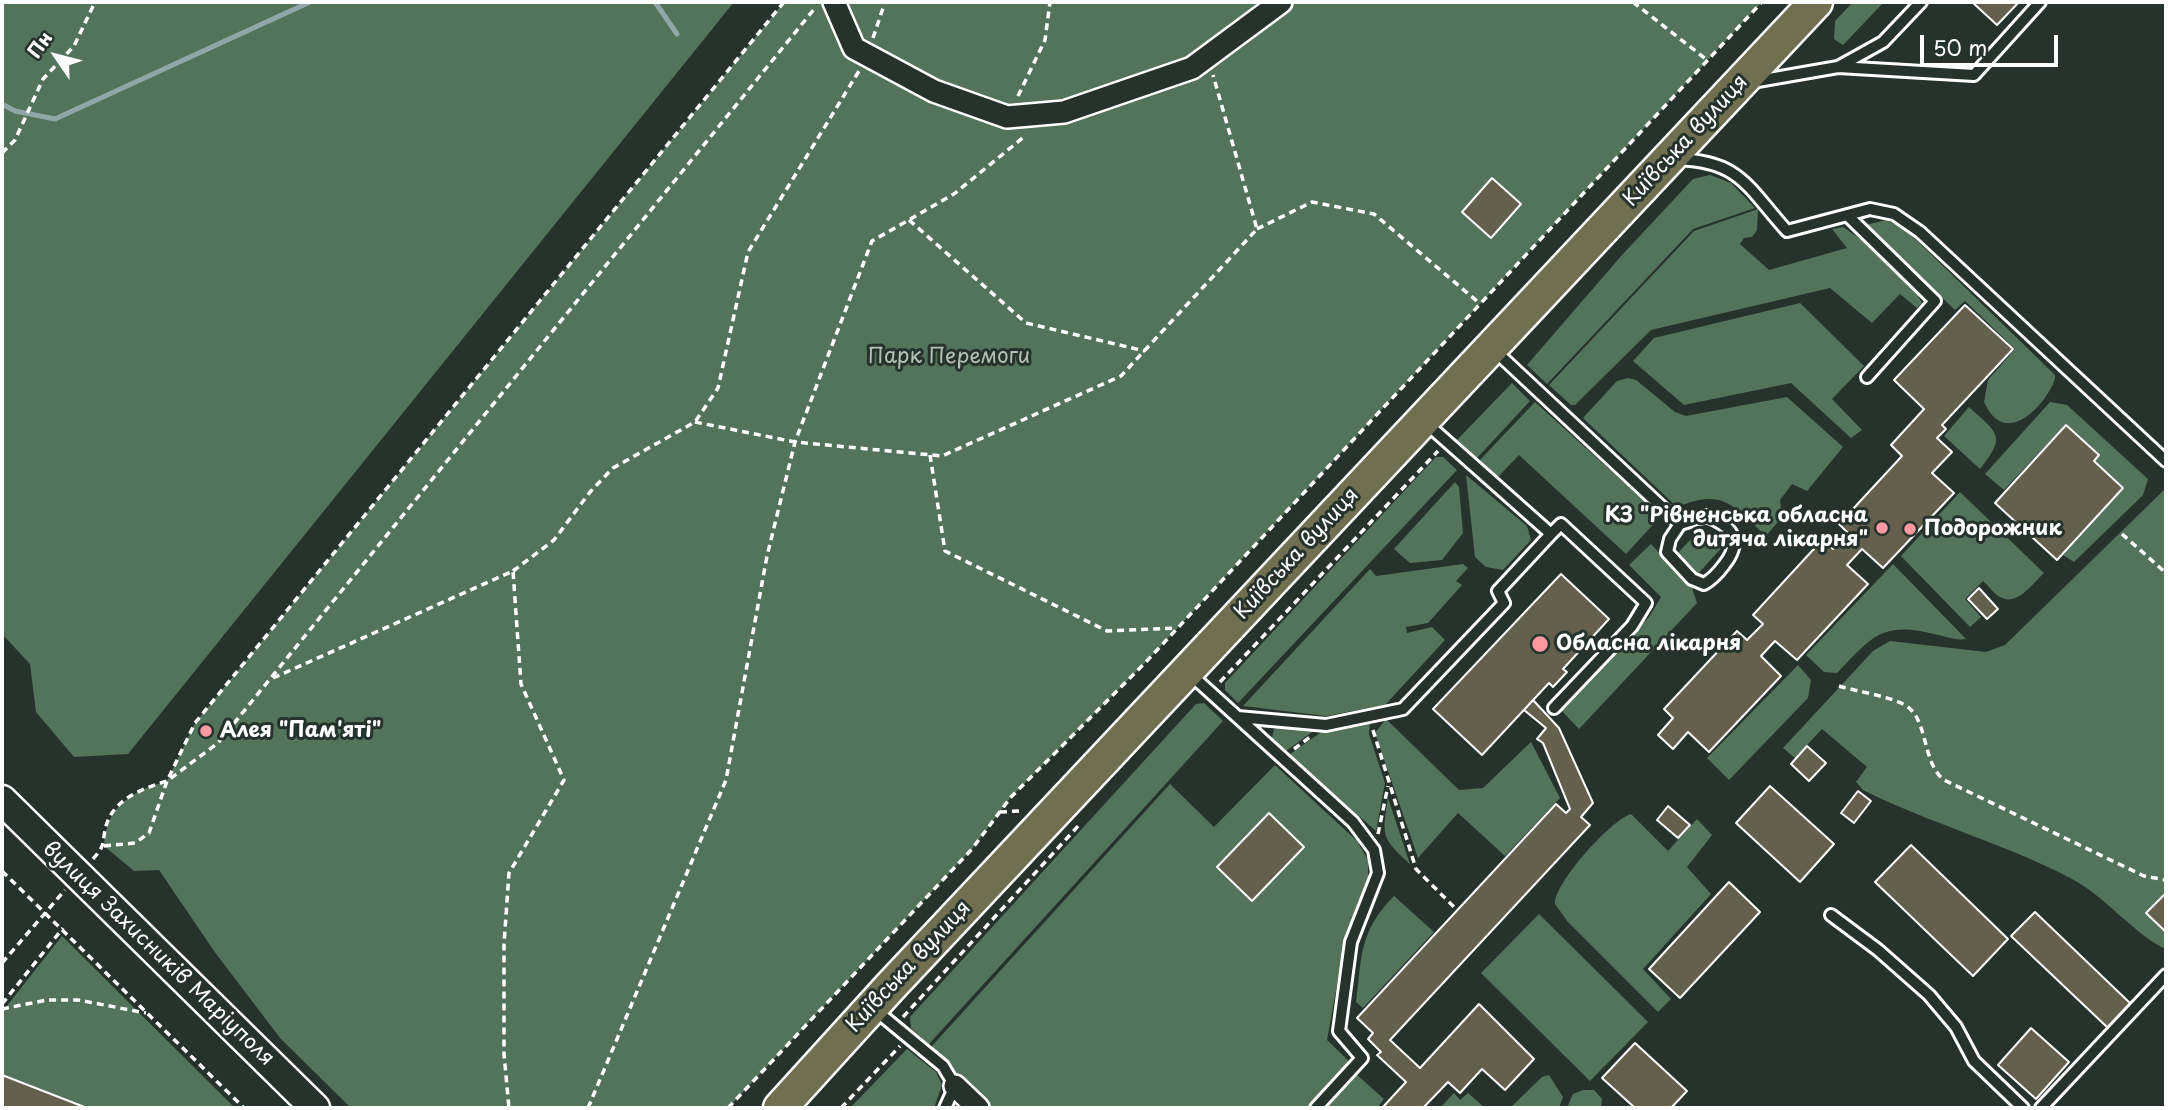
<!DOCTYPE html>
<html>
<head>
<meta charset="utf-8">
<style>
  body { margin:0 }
  #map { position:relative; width:2168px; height:1110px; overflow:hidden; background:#26332d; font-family:"Playpen Sans",sans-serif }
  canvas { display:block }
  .frame { position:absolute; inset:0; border:4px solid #fff; pointer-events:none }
  .north { position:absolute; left:21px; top:21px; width:70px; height:70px; -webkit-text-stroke:5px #26332d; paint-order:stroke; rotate:305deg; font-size:19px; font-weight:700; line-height:28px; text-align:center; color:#fff }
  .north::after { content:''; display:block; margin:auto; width:24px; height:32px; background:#fff; clip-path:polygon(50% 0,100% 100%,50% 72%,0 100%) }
  .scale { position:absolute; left:1920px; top:35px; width:138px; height:32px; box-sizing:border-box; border:4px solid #fff; border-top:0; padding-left:9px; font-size:21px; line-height:24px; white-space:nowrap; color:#fff; -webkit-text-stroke:5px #26332d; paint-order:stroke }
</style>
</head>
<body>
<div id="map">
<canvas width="2168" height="1110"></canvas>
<div class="frame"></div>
<div class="north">Пн</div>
<div class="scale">50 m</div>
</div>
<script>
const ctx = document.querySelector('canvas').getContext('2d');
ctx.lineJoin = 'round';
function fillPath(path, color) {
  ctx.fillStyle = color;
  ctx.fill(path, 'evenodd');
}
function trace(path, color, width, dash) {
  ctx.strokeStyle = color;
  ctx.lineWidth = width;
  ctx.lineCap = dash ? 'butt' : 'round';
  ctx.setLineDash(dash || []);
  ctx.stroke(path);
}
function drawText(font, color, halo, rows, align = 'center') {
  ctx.font = font + ' "Playpen Sans",sans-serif';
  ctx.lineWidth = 6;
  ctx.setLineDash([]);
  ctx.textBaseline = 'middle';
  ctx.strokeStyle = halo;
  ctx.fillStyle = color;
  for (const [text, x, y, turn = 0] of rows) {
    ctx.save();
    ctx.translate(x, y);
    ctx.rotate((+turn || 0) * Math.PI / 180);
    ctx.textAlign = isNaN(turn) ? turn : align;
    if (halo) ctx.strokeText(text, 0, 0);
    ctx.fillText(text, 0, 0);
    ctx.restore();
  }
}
fillPath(new Path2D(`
  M2,2H734L128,754L74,757L36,712L30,664L2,634Z
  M784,2H1762L1145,663L1011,797L972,849L728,1108H351L280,1038L214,951L159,870L134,871L104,846C106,806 132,791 167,781L195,723Z
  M1853,2H1884L1843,45L1834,39L1835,21Z
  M1710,175L1731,183L1755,208L1693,229L1547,384L1527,365L1622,255L1693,179Z
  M1758,209L1757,230L1752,237L1744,238L1740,244L1769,270L1847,248L1832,229L1843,227L1866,243L1916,292L1922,303L1917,308L1900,294L1872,323L1830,288L1651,330L1575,405H1571L1549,385L1694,231Z
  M1886,220L1905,229L2055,375C2058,387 2009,458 1984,402L1988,380L2015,349L1965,301L1955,310L1866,225Z
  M1800,303L1864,366L1832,399L1862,430L1851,438L1791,383L1684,405L1633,361L1654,338Z
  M1628,378L1636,380L1675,412L1686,416L1787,397L1843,447L1807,491L1792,484L1780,500L1782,517L1766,536C1732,505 1724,488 1677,507L1583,418L1617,381Z
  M1512,383L1530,401L1477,458L1457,440Z
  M1535,402L1661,516L1626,554L1519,455L1498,477L1479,461Z
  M2050,402L2067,405L2148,479L2143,495L2074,562L2063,555L2124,488L2094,461L2099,455L2066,424L2004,490L1985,474Z
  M1969,407C1998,434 2007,435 1980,469L1944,436Z
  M1436,457H1443L1457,470L1238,703L1225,690V683Z
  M1466,475L1527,526L1531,540L1503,570L1486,567L1475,557Z
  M1455,482L1459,487L1463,533L1442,560L1410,563L1394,549Z
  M2166,488V949C2137,937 2105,896 2072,879C2006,844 1931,824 1863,790L1856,782L1867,767L1822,729L1795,758L1783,748L1873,651L1890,641L1986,652L2005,645Z
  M1960,492L2044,573C2033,583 2017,607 2000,597C1994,594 1988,585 1983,581L1965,599L1981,617L1970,627L1901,556Z
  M1712,533L1725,544L1697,575L1676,555L1691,539Z
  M1651,544L1692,588L1697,603L1579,729L1560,709L1649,617L1661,597L1629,565Z
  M1463,564L1468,568L1456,581L1462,585L1428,623L1406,627L1407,633L1432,627L1445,640L1385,705L1326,716L1243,706L1370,569L1376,576Z
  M1893,564L1966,639C1956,641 1944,636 1934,634C1881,621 1872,637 1837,673L1824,672L1806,655Z
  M1798,665L1811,680L1808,698L1729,780L1707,758Z
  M1204,703L1223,721L929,1044L911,1028L910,1017L1196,704Z
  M1386,719L1459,790L1483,788L1531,742L1560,798L1505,856L1458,813L1418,858L1375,733Z
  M1370,721L1369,734L1385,783L1376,831L1289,755L1327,728Z
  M1277,728L1315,730L1286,751L1272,738L1274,729Z
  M1275,765L1357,841L1368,860V877L1347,930L1327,1040L1353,1065L1312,1108H985L957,1082L932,1046L1170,784L1214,827Z
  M1388,798L1410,864C1381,838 1382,836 1388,798Z
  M1631,814L1668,851L1697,819L1712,835L1687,867L1711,894L1643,969L1671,999L1658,1012L1568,922L1555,904C1554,883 1611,820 1631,814Z
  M1394,896L1434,932L1363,1008L1356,1002C1362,955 1359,932 1394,896Z
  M1539,914L1648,1022L1590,1081L1481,973Z
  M62,936L235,1108H87L2,1075V1012Z
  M907,1049L936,1072L942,1085L934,1108H850Z
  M1355,1073L1384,1099L1377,1108H1322Z
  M1549,1075L1563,1097L1559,1108H1510L1542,1077Z
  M1583,1090H1594L1602,1099L1601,1108H1567L1573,1094Z
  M1454,1093L1460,1100L1468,1093L1485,1108H1440Z`), '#54735b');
trace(new Path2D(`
  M655,2L677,34
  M2,104L15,111L55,119L310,2`), '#91a6a7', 5);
const building = new Path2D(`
  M1972,2H2019L1997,25Z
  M1492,178L1521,204L1491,238L1462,212Z
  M1965,305L2013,349L1942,425L1946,429L1937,438L1952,452L1932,473L1954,493L1883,568L1862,549L1847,565L1868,584L1797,660L1775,641L1761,656L1781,676L1709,752L1688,732L1673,749L1658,735L1673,718L1664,709L1737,631L1747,640L1763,624L1753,615L1823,539L1833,549L1848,533L1839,524L1902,456L1891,445L1924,409L1894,380Z
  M2066,425L2099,455L2094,461L2123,488L2057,560L1995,503Z
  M1561,574L1609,619L1563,669L1567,672L1553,687L1549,683L1482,755L1433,709Z
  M1979,588L1998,609L1987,619L1968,599Z
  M1533,700L1559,728L1593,803L1581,817L1590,825L1390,1040L1420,1068L1479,1004L1534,1059L1505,1090L1482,1069L1460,1093L1448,1082L1423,1108H1382L1406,1082L1377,1055L1381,1052L1368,1039L1373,1033L1357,1018L1556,804L1566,813L1570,809L1543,743L1537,739L1546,728L1524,710Z
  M1807,746L1826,763L1809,781L1791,764Z
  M1770,786L1834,844L1800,882L1736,823Z
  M1858,791L1871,801L1854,823L1841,813Z
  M1668,806L1690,825L1678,838L1657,820Z
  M1269,813L1304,847L1252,901L1217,867Z
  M1911,845L2008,939L1973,976L1875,882Z
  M1729,882L1760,912L1680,998L1649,969Z
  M2166,893V932L2146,913Z
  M2035,912L2131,1004L2108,1028L2011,936Z
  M2031,1028L2069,1062L2036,1099L1998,1065Z
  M1635,1043L1687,1091L1671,1108H1635L1602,1078Z
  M2,1075L87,1108H2Z`);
fillPath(building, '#65604e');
trace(building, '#fff', 2);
const service = new Path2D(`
  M1838,67L1974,75L2040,2
  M1752,82L1838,67L1883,42L1921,2
  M1676,159C1741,161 1747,187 1787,231L1870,209L1894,214L1920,232L2166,461
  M1847,215L1935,301L1867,377
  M1493,349L1680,524L1706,516C1733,526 1743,541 1724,565C1718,573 1713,579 1704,584L1692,579L1667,552L1670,539L1680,524
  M1551,534L1561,524L1646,603L1632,626L1554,708
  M1189,673L1353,822L1374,850L1378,873L1351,942L1339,1031L1362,1058L1316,1108
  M1238,717L1326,725L1403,709L1504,603L1498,591L1551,534L1426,423
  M1831,915L1878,950L1929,995L1956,1027L1974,1061L2023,1108
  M874,1009L943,1066L955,1086L945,1108
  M2041,1108L2166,975`);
const minor = new Path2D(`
  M834,2L854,48L934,91L1007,117L1064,112L1192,68L1281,2
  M955,1086L978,1108`);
const secondary = new Path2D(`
  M2,800L315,1108`);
const primary = new Path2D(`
  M780,1108L890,987L1816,2`);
trace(service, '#fff', 16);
trace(minor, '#fff', 26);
trace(secondary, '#fff', 33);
trace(primary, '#fff', 37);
trace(new Path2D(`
  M1633,2L1707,60
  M873,38L885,2
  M1018,96L1045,40L1050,2
  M2,153L15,140L43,79L74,46L95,2
  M909,220L1026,323L1145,351
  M1257,229L1312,202L1374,214L1478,302
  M695,422L795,442L942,456L1121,376L1257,229L1213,75
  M930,455L945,551L1107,631L1177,628
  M2122,534L2166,573
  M513,571L554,540L590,492L613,468L695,422L718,388L748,252L859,71
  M273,678L513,571L521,684L564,780L509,873L504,944V1054L509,1108
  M1220,682L1438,451
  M1839,686C1859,692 1884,695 1903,704C1929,716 1921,762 1944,780L2144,876L2166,880
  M1373,730L1416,869L1457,910
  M1294,749L1310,737
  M1000,812L1019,811
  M1378,834L1388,786
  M104,846L135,843L149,833L167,781L218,743L815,8
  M93,859C105,845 102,846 105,830C111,800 141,789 167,781L195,723L784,2
  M2,871L244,1108
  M2,963L65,890
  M2,1004L63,928
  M2,1009L47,1000H78L146,1013
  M903,1017L1080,824
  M588,1108L726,780L767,556L795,442L872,241L954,194L1025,136
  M728,1108L972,849L1011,797L1145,663L1762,2
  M841,1108L900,1046`), '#fff', 3.5, [7, 5]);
trace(service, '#26332d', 10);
trace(minor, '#26332d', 21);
trace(secondary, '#26332d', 28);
trace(primary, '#716f52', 32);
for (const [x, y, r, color] of [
  [1882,528,7,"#ff9aa2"],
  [1910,529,7,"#ff9aa2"],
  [1540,644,9,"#ff9aa2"],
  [206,731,7,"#ff9aa2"]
]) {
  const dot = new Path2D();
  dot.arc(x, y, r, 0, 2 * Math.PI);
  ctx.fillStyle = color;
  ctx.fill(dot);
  trace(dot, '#26332d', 2.5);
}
drawText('21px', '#fff', '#26332d', [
  ["Київська вулиця",1686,141,-47],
  ["Київська вулиця",1297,554,-47],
  ["вулиця Захисників Маріуполя",158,954,44],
  ["Київська вулиця",909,967,-47]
]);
drawText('21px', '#b2c0b5', '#26332d', [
  ["Парк Перемоги",949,357]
]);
drawText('bold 21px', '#fff', '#26332d', [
  ["КЗ \"Рівненська обласна",1868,516,"right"],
  ["дитяча лікарня\"",1868,540,"right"],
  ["Подорожник",1924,529],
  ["Обласна лікарня",1556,644],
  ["Алея \"Пам'яті\"",220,731]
], 'left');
</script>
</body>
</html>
